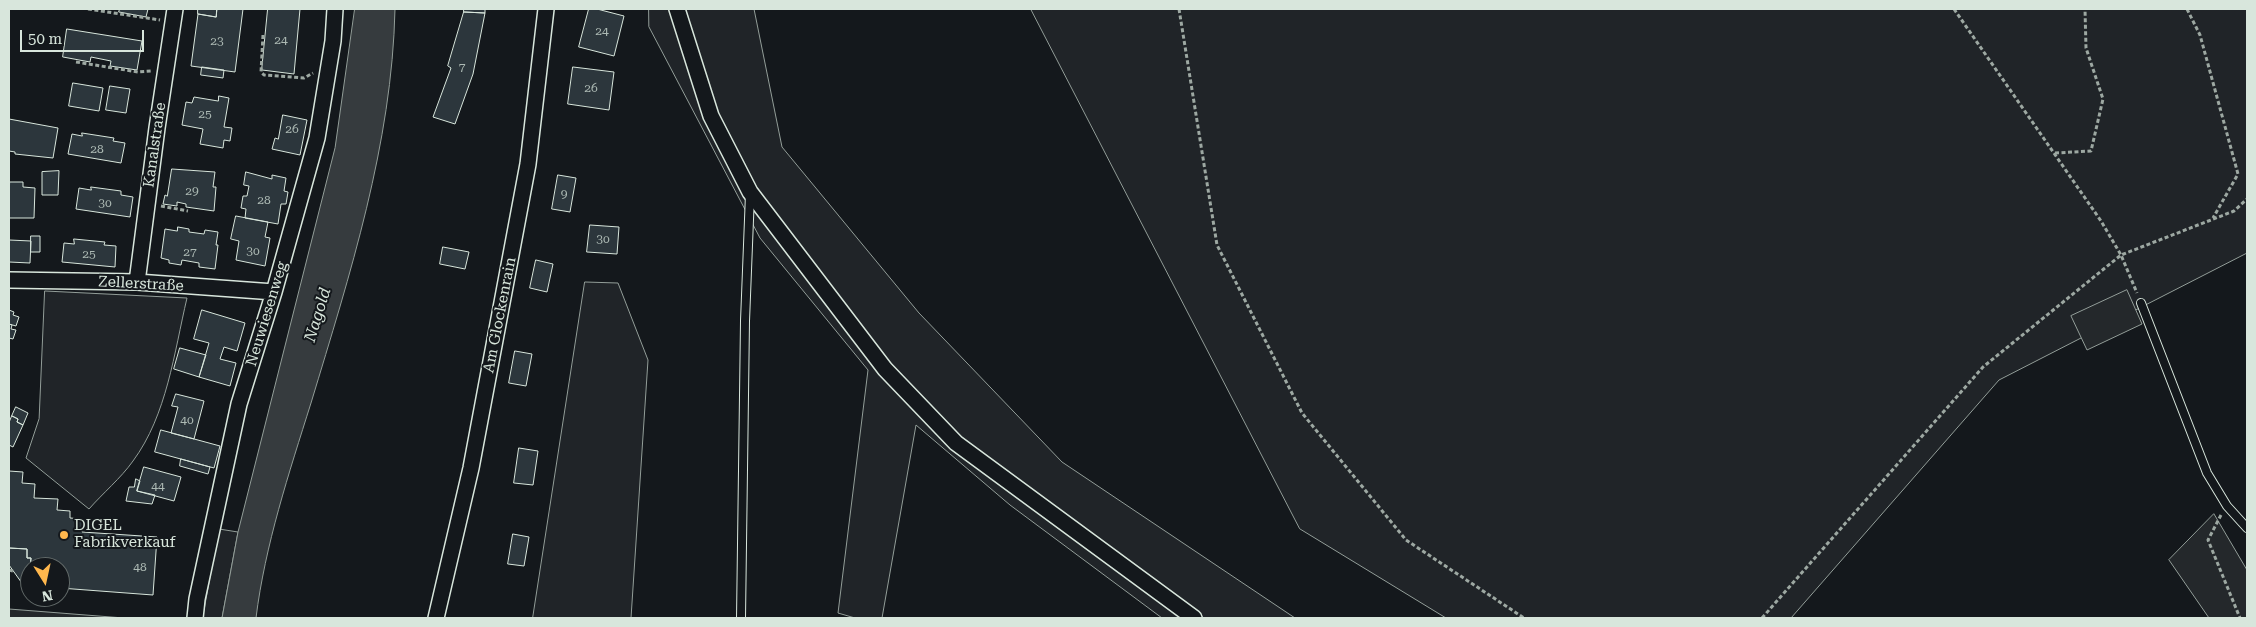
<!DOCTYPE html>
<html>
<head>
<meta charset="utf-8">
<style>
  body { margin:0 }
  #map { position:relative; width:2256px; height:627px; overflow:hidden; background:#14181c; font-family:"Roboto Serif",serif }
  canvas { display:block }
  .frame { position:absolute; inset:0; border:10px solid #d8e6dc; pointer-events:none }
  .north { position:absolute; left:20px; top:557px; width:50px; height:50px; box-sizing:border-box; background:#14181c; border:1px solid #626a69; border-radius:50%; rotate:170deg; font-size:14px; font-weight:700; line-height:20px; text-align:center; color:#d8e6dc }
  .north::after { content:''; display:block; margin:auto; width:18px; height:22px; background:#ffb74d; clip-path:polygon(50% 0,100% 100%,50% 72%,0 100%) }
  .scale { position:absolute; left:20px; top:30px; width:124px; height:22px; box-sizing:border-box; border:2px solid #d8e6dc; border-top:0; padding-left:6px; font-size:15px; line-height:18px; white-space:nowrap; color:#d8e6dc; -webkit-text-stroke:4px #14181c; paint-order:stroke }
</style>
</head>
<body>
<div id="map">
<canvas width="2256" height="627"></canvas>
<div class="frame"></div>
<div class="north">N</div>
<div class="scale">50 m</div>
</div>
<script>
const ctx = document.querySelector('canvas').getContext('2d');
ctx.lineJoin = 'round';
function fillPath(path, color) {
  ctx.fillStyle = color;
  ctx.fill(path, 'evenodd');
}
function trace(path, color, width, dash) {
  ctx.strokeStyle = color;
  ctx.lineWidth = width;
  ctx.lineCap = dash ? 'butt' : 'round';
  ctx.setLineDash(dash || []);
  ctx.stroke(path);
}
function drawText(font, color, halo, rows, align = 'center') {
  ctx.font = font + ' "Roboto Serif",serif';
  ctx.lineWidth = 4;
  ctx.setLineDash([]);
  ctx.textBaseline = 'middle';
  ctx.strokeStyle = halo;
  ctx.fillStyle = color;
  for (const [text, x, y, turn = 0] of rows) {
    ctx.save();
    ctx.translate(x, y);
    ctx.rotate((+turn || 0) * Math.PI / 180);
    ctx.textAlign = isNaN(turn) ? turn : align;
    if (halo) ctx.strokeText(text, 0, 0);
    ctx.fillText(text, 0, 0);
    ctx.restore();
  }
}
const green = new Path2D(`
  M649,9H754L782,147L919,313L1062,462L1295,618H1162L1010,505L916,425L882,618H855L838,613L868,370L760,238L649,27Z
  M1031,9H2247V253L1999,380L1791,618H1446L1300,529Z
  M585,282L618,283L648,360L631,618H533Z
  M45,291L187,298C174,353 167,415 133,461C121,478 103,493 89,509L26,458L39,419Z
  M219,529L238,532L222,618H203Z`);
fillPath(green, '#202428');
trace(green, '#939e99', 1);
const parking = new Path2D(`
  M2127,290L2142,324L2087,350L2071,316Z
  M2214,514L2247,570V618H2209L2169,560Z
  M9,609L124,618H9Z`);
fillPath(parking, '#24282b');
trace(parking, '#939e99', 1);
const water = new Path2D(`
  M355,9H395C392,144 350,274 311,403C289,473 265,545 256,618H222L238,532L335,148Z`);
fillPath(water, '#363b3e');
trace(water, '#939e99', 1);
const building = new Path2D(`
  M120,9H148L146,17L119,12Z
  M198,9H217L216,17L198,14Z
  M217,9H243L235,72L191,66L198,14L216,17Z
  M268,9H300L294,74L262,70Z
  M464,9H485V13L464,12Z
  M589,9H597L624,16L614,56L579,47Z
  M464,12L485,13L473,74L455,124L433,117L451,68L448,66Z
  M67,29L142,41L137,70L110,66L111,61L91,57L90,62L63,57Z
  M202,67L224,70L223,78L201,75Z
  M573,67L614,72L609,110L568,104Z
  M73,83L103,88L99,111L69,106Z
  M110,86L130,89L126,113L106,110Z
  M219,96L229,98L224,127L232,128L230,141L224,140L223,148L200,144L203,129L182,125L186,102L192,103L194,97L218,101Z
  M283,115L307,120L300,155L272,149L275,138L278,139Z
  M9,119L58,128L53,158L15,154V152L9,151Z
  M82,133L114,138L113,141L125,143L121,163L68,154L72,134L82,136Z
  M172,169L215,172L213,187H216L214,211L186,207V204L177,202V206L163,204L165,195L167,196Z
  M59,171L58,195H42V172Z
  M246,172L272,179V175L286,178L284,191L288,192L286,204H281L278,224L245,218L246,209L241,208L243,196H247L249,186L244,185Z
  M558,175L576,178L570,212L552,209Z
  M10,182H23V187L35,188L34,218H9Z
  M91,187L121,191V195L133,197L130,217L76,209L79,188L91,190Z
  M236,216L268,222L265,237L270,238L265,266L236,260L239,241L231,239Z
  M590,225L619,227L617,254L587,252Z
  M178,227L189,229V232L204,234L205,230L218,232L216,245H218L215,269L199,267V263L182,260L181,265L169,263V260L161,258L165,229L177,231Z
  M31,236H40V252H31Z
  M74,239L105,242L104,245L116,246L115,267L62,262L64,243L74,244Z
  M9,240L31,241L30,263L9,262Z
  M443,247L469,252L465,269L440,264Z
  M536,260L553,264L547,292L530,288Z
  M9,310L14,312L13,315L19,317L16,326L9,324Z
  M202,310L245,323L237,351L224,347L220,359L236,363L230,386L199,377L209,343L194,339Z
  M9,324L12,325L11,329L16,330L13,339L9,338Z
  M180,348L206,355L199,377L174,369Z
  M515,351L532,354L526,386L509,383Z
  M176,394L204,401L194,439L171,433L178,407L172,406Z
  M16,407L28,413L23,425L17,422L18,419L12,416Z
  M12,416L18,419L17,422L23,425L13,447L9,445V423Z
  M161,430L220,446L214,468L155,452Z
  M519,448L538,451L533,485L514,483Z
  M181,459L210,467L208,474L180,466Z
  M144,467L181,477L174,501L137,491Z
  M9,471L23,472L22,483L35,484L34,498L58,499L57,510L70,511V518L83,519L82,532L157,537L153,595L60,588V567H30L31,558H27V549L9,548Z
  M136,479L140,481L137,491L155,495L152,504L126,501L129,487H134Z
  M513,534L529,537L524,566L508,564Z
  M9,548L27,549V558H31L30,574L25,573L24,586L9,565Z
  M25,573H30V586H24Z`);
fillPath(building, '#2c363c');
trace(building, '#d8e6dc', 1);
const service = new Path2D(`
  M2141,303L2207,473L2227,506L2247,528
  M741,618L745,321L750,194`);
const minor = new Path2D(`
  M677,9L711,116L750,192L885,369L956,443L1194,618
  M9,280L137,282L274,292
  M137,282L157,128L175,9
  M195,618L197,599L239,404L274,292L317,138L333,41L335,9
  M436,618L471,468L528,164L546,9`);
trace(service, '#d8e6dc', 10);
trace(minor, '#d8e6dc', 18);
trace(new Path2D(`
  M88,9L160,20
  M1179,9L1217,245L1302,413L1406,540L1524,618
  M1954,9L2101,221L2121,255L2137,293
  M2187,9L2200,35L2238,174L2213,218
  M263,35L261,72L264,75L304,78L313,73
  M76,62L138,72L151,71
  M2055,153L2091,151L2103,99L2086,48L2085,9
  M161,206L188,211
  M2221,515L2208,540L2240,618
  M9,570L13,571
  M1762,618L1983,367L2121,255L2234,211L2247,199`), '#9da8a2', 3, [4, 2.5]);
trace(service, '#14181c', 8);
trace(minor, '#14181c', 15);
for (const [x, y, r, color] of [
  [64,535,5,"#ffb74d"]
]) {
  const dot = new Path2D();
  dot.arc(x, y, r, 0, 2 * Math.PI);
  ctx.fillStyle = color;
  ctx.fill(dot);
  trace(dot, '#14181c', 2);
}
drawText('12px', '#adbab4', null, [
  ["24",602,31],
  ["24",281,40],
  ["23",217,41],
  ["7",462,67],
  ["26",591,88],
  ["25",205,114],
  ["26",292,129],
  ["28",97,149],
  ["29",192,191],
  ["9",564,194],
  ["28",264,200],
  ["30",105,203],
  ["30",603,239],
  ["30",253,251],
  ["27",190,252],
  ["25",89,254],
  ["40",187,420],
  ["44",158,486],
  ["48",140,567]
]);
drawText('15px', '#d8e6dc', '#14181c', [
  ["Kanalstraße",155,145,-82],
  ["Zellerstraße",141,284,3],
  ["Neuwiesenweg",267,314,-73],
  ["Am Glockenrain",500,315,-79]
]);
drawText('15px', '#d8e6dc', '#14181c', [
  ["DIGEL",74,526],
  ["Fabrikverkauf",74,543]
], 'left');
drawText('italic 16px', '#d8e6dc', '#14181c', [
  ["Nagold",318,315,-73]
]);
</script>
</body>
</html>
